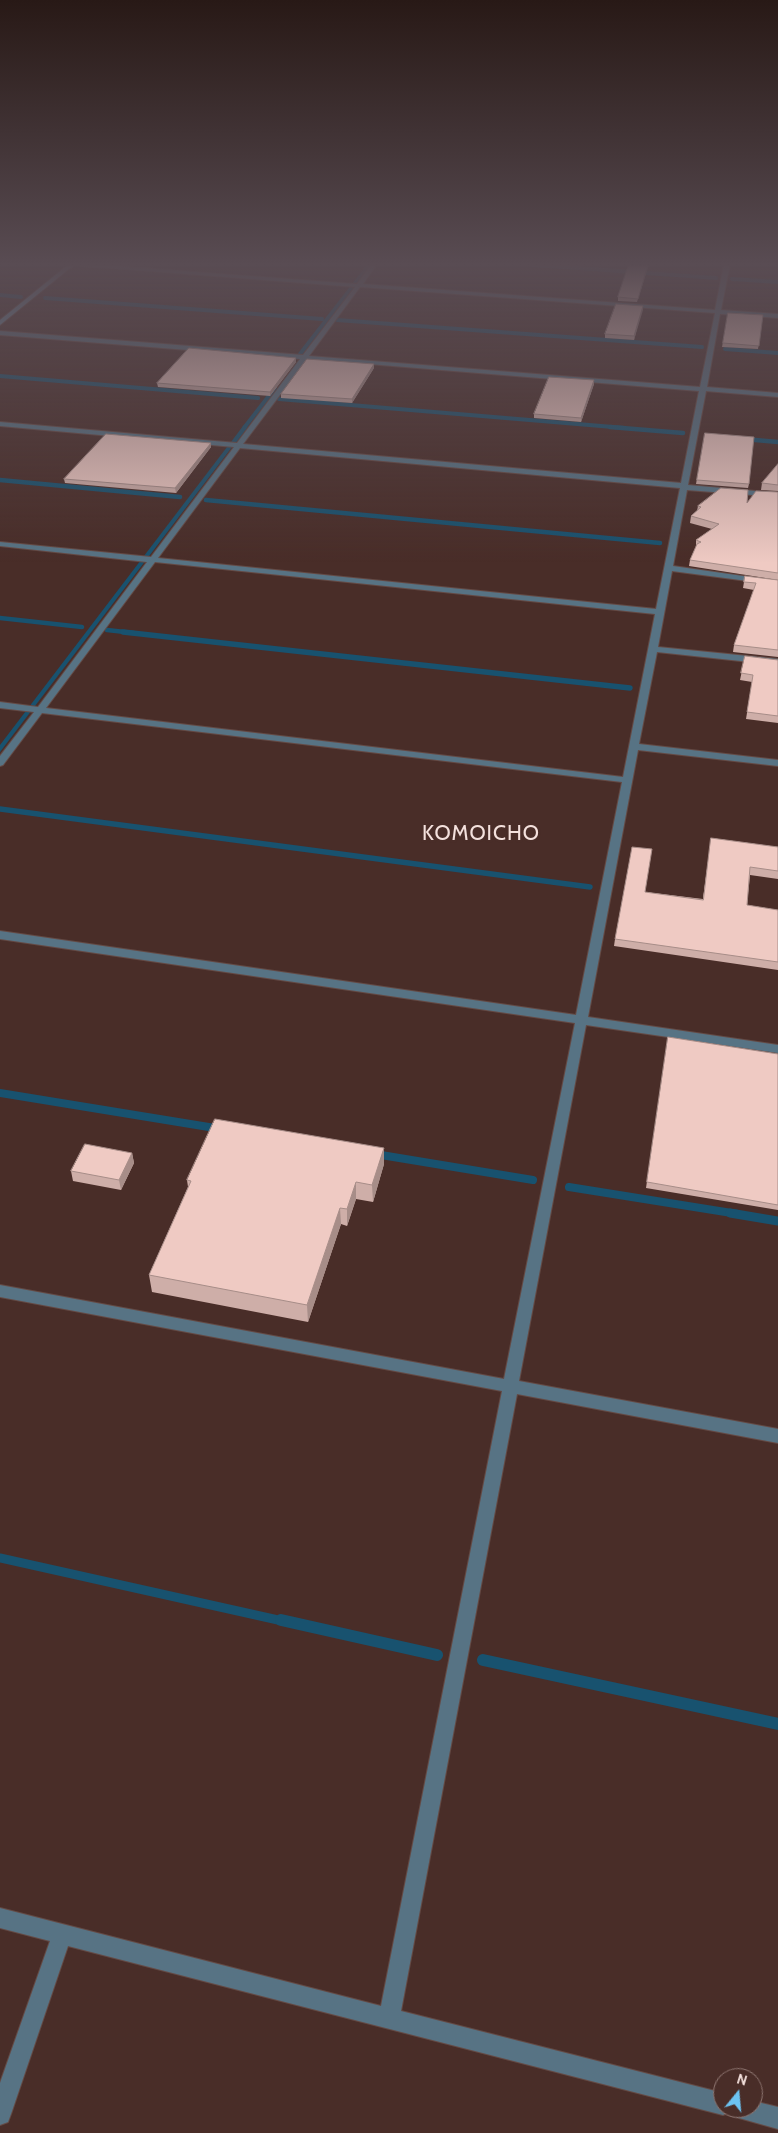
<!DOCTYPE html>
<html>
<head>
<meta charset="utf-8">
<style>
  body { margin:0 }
  #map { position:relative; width:778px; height:2133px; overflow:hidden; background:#492d28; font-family:Cabin,sans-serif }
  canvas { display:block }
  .north { position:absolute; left:713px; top:2068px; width:50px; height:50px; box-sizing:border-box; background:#492d28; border:1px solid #8d7570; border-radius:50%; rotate:17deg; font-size:14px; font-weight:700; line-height:20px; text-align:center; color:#f4e1dd }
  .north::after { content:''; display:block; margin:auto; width:18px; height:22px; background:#6cc3f2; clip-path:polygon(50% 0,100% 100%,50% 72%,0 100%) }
</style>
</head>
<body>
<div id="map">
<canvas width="778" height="2133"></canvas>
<div class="north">N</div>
</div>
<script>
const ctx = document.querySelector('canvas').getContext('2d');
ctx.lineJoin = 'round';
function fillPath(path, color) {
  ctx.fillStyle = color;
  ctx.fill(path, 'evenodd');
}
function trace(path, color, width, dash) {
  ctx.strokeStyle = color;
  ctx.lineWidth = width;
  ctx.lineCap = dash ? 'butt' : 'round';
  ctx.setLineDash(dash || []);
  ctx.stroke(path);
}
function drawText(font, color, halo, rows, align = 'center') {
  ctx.font = font + ' Cabin,sans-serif';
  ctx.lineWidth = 5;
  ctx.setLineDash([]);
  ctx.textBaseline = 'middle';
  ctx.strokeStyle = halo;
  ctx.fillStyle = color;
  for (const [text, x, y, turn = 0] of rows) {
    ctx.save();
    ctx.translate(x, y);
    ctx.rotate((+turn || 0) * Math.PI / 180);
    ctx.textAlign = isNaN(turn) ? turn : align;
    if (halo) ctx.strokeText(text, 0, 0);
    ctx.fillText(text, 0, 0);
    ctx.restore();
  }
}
fillPath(new Path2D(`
  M227,447H232L0,752V745Z`), '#18526f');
trace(new Path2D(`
  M521,264L716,278
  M732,279L778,282
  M0,295L21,297
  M45,298L322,319
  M337,320L702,347
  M725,349L778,353
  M300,354L370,264
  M0,376L258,398
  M279,399L625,428
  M244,428L275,388`), '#18526f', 4);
trace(new Path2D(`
  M610,427L683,433
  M744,439L778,442
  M233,443L245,427
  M0,480L180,497
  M206,500L660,543
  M0,618L82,627
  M107,630L134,633`), '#18526f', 4.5);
trace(new Path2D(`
  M123,632L630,688
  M0,809L590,887`), '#18526f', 5.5);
trace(new Path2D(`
  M0,1093L221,1129
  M375,1154L533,1180
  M569,1187L738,1214`), '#18526f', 8);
trace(new Path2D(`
  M730,1213L778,1221
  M0,1558L287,1622`), '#18526f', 9);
trace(new Path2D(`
  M281,1620L437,1655
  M483,1660L778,1724`), '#18526f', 12);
const street = new Path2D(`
  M57,264H89L357,284L372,264H377L363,284L715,310L724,264H730L721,310L778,314V318L720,314L707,387L778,393V397L706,391L688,485L778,493V497L687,490L673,566L778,581V585L672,571L658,647L778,659V665L657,652L639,744L778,760V766L638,750L588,1017L778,1045V1053L586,1025L519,1381L778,1429V1443L517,1394L401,2011L723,2093V2108H753V2101L778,2107V2129L732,2116L731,2111L723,2115L68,1946L11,2114L8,2122L0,2125V2083L50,1941L0,1928V1908L381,2006L502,1391L0,1297V1285L504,1379L575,1023L0,939V931L576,1015L622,782L42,713L3,765L0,766V756L34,712L0,708V702L38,707L147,562L0,546V542L151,557L234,447L0,426V422L237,443L300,359L0,335V331L303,355L355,287ZM360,287L715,313L700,387L309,356ZM307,359L699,391L681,483L243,444ZM240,448L680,488L656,609L158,558ZM155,562L655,614L623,777L46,708Z`);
const secondary = new Path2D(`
  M69,264H75L0,325V320Z`);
trace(street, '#644a45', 2);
trace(secondary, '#644a45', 2);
fillPath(street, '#577384');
fillPath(secondary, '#6896b1');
fillPath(new Path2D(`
  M629,264H649L637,302L618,301V297Z
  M643,306L634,340L605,338V334Z
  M728,313L763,315L758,349L722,347Z
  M296,358V362L270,396L158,387L157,383Z
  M374,368L352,403L281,398V394Z
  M594,380V384L581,422L534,418V414Z
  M705,433L749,484L748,488L696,484Z
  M211,443V447L176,493L65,483L64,479Z
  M778,464V491L761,490L762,483Z
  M778,492V580L689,566L690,560L696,547V540L712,529L690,523L691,516L697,511L698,506L747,503Z
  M778,580V657L733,652L734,645L754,590L743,588L744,582Z
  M745,656L778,660V723L746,719L752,682L740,680Z
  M711,838L778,847V879L750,875L747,905L778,910V970L614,946L615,939L645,892L703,899Z
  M668,1037L778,1054V1210L646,1188Z
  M132,1153L134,1163L121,1190L73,1181L71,1171Z
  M384,1164L373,1202L356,1199L347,1226L341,1224L308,1322L152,1292L149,1275L188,1187L187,1180Z`), '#ceaea8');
fillPath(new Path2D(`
  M648,264H649L637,302L638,299Z
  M643,306V310L634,340V336Z
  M296,358V362L270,396V392Z
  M374,364V368L352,403V399Z
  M594,380V384L581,422V418Z
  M211,443V447L176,493L175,488Z
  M384,1148V1164L373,1202L372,1185Z
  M132,1153L134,1163L121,1190L119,1180Z
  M356,1182V1199L347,1226V1209Z
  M340,1208L341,1224L308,1322L307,1305Z`), '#a78d88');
const building = new Path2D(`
  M629,264H648L638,299L618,297Z
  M616,304L643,306L634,336L605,334Z
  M728,313L763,315L759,346L723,343Z
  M189,348L296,358L270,392L157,383Z
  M307,359L374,364L352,399L281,394Z
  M549,377L594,380L581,418L534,414Z
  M705,433L754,437L749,484L697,480Z
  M106,434L211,443L175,488L64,479Z
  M778,464V485L762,483Z
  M721,488L748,490L747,503L756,491L778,492V573L690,560L697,544L701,542L696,540L719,524L691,516L701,507L698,506Z
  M745,576L778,580V650L734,645L756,583L744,582Z
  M745,656L778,660V716L747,712L753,675L741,673Z
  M711,838L778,847V871L750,867L747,905L778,910V962L615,939L632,847L652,849L645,892L703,900Z
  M668,1037L778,1054V1205L647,1182Z
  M215,1119L384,1148L372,1185L356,1182L347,1209L340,1208L307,1305L149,1275L191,1181L187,1180Z
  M85,1144L132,1153L119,1180L71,1171Z`);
fillPath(building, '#efcac3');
trace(building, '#a78d88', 1);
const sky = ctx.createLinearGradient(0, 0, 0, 563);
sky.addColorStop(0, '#281916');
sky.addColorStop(0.47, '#594c53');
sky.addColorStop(1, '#594c5300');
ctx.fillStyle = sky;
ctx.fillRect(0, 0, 778, 563);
ctx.letterSpacing = '1px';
drawText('21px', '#f4e1dd', '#492d28', [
  ["KOMOICHO",481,834]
]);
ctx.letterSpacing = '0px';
</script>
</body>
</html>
